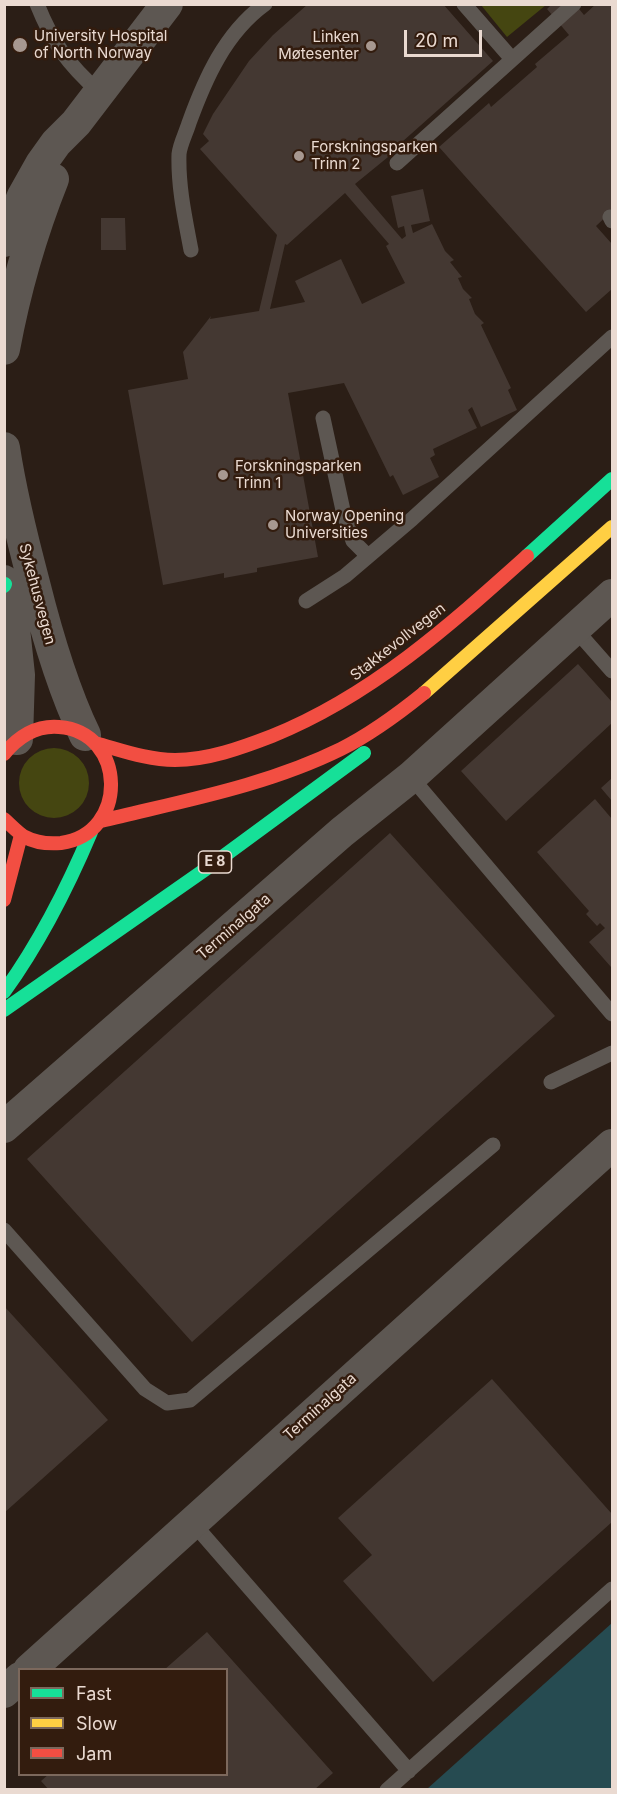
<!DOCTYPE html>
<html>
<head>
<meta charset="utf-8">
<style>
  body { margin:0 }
  #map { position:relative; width:617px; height:1794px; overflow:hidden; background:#2b1e16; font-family:Inter,sans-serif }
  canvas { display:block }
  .frame { position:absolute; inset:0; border:6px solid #eadad1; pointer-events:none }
  .legend { position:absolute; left:18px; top:1668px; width:210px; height:108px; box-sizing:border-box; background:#331c0e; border:2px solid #7c685c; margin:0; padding:8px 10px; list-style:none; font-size:18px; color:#eadad1 }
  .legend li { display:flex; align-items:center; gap:12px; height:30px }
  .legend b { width:30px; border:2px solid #7c685c }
  .scale { position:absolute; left:404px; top:30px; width:78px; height:27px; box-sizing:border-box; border:3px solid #eadad1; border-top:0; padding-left:8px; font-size:18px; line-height:21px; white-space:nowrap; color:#eadad1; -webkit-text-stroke:4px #331c0e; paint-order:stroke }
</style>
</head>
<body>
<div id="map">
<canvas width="617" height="1794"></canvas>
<div class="frame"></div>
<ul class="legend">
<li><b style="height:8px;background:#16e098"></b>Fast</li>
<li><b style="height:8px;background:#ffcf43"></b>Slow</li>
<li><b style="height:8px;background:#f24e42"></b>Jam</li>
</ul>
<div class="scale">20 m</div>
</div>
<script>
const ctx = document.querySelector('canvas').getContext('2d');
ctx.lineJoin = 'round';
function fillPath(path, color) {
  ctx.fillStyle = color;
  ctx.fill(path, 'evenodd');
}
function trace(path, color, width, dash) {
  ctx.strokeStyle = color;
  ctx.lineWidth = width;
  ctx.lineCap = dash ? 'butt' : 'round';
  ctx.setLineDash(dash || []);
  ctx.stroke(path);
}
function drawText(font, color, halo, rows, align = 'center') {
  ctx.font = font + ' Inter,sans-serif';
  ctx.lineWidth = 5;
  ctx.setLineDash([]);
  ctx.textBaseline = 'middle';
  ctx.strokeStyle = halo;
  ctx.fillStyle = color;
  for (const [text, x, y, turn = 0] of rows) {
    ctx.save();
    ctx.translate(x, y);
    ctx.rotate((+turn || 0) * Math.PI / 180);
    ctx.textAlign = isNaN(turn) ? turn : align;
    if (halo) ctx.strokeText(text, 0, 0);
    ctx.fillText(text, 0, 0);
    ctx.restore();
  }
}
fillPath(new Path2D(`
  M481,5H546L507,37Z
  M19 783a35 35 0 1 1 70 0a35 35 0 1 1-70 0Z`), '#454611');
fillPath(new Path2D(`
  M612,1623V1789H427Z`), '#264b51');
fillPath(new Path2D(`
  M308,4H443L493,61L402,142L404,144L355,184L402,239L406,236L404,226L398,228L391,196L423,189L430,221L411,225L413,233L432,224L445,251L454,260L450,262L462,277L458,278L463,289L472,298L469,299L475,314L484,323L481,325L511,388L508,390L517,410L481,427L472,407L468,410L477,428L433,449L435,455L430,458L439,477L403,495L393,475L390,477L344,383L288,393L318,557L257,568V572L224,578V573L163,585L128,390L188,379L183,352L211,316L210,319L259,311L277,235L200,149L209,141L203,134L213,114L249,61L273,35ZM345,193L389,244L386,246L405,283L362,304L341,259L295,281L305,302L270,309L285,244L287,245Z
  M552,4H575L584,15L596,4H612V211L596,226L612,244V289L586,312L439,147L489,103L491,107L537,67L535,64L569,35L547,9Z
  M101,218H125L126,250H101Z
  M578,664L612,702V723L506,821L461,771Z
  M612,778V801L601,788Z
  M595,799L612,819L611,967L589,942L605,928L600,923L597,926L586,914L589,911L537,852Z
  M390,833L555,1016L192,1342L27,1159Z
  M4,1306L108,1420L4,1513Z
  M492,1379L612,1514V1522L433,1682L343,1581L372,1555L338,1518Z
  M207,1632L333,1773L314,1790H49L41,1781L49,1774H226V1670H164Z`), '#443832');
trace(new Path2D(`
  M37,4C53,44 68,64 99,92
  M464,4L512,59
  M397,163L574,4
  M610,217L612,221
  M191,250C185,218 178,187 179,154C180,144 186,133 189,123C205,79 225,33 265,4
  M323,418L344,515L353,541L368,556
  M306,601L345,576L412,519L612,337
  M575,629L612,671
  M411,777L612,1014
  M551,1082L612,1053
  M4,1230L145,1389L167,1403L190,1400L493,1145
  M192,1522L409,1771
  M387,1790L612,1589`), '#5d5752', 15);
trace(new Path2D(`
  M4,241L23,196L41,164L56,143L76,123L167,4
  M4,349C15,290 31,234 53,179
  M4,448C11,494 22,538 34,583C47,635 62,687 85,735
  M4,581L13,619L19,675L17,739
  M4,1127L342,832L411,777L612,595
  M29,1670L612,1145
  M4,1692L20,1678`), '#5d5752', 32);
trace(new Path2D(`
  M527,556L612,479
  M4,586L5,584
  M4,992C40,942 67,889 91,832
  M4,1010L213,864L364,753`), '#16e098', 14);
trace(new Path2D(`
  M424,693L612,527`), '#ffcf43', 14);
trace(new Path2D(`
  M95,743C121,750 147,760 175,760C208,760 241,748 272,736C371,696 449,626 527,556
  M4,754C18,737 36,725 59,727C127,732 129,834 61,843C49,844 36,843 25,837C18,833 11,825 4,819
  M101,821C182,801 266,786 341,749C371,734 398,714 424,693
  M4,900L21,835`), '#f24e42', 14);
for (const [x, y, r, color] of [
  [20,45,8,"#a79890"],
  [371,46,6,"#a79890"],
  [299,156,6,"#a79890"],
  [223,475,6,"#a79890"],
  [273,525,6,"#a79890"]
]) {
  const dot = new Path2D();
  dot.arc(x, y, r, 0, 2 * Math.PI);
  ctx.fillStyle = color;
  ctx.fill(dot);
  trace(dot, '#331c0e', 2);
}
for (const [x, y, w] of [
  [215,862,33]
]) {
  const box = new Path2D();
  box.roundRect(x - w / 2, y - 11, w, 22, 4.5);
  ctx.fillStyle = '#331c0e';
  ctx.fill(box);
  trace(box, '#eadad1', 1.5);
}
drawText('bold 14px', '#eadad1', null, [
  ["E 8",215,862]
]);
drawText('15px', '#eadad1', '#331c0e', [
  ["University Hospital",34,36],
  ["of North Norway",34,53],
  ["Linken",359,37,"right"],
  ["Møtesenter",359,54,"right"],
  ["Forskningsparken",311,147],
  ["Trinn 2",311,164],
  ["Forskningsparken",235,466],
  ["Trinn 1",235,483],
  ["Norway Opening",285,516],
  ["Universities",285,533]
], 'left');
drawText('15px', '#eadad1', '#331c0e', [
  ["Sykehusvegen",37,594,75],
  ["Stakkevollvegen",398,642,-38],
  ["Terminalgata",234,927,-41],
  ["Terminalgata",320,1407,-42]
]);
</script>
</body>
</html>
